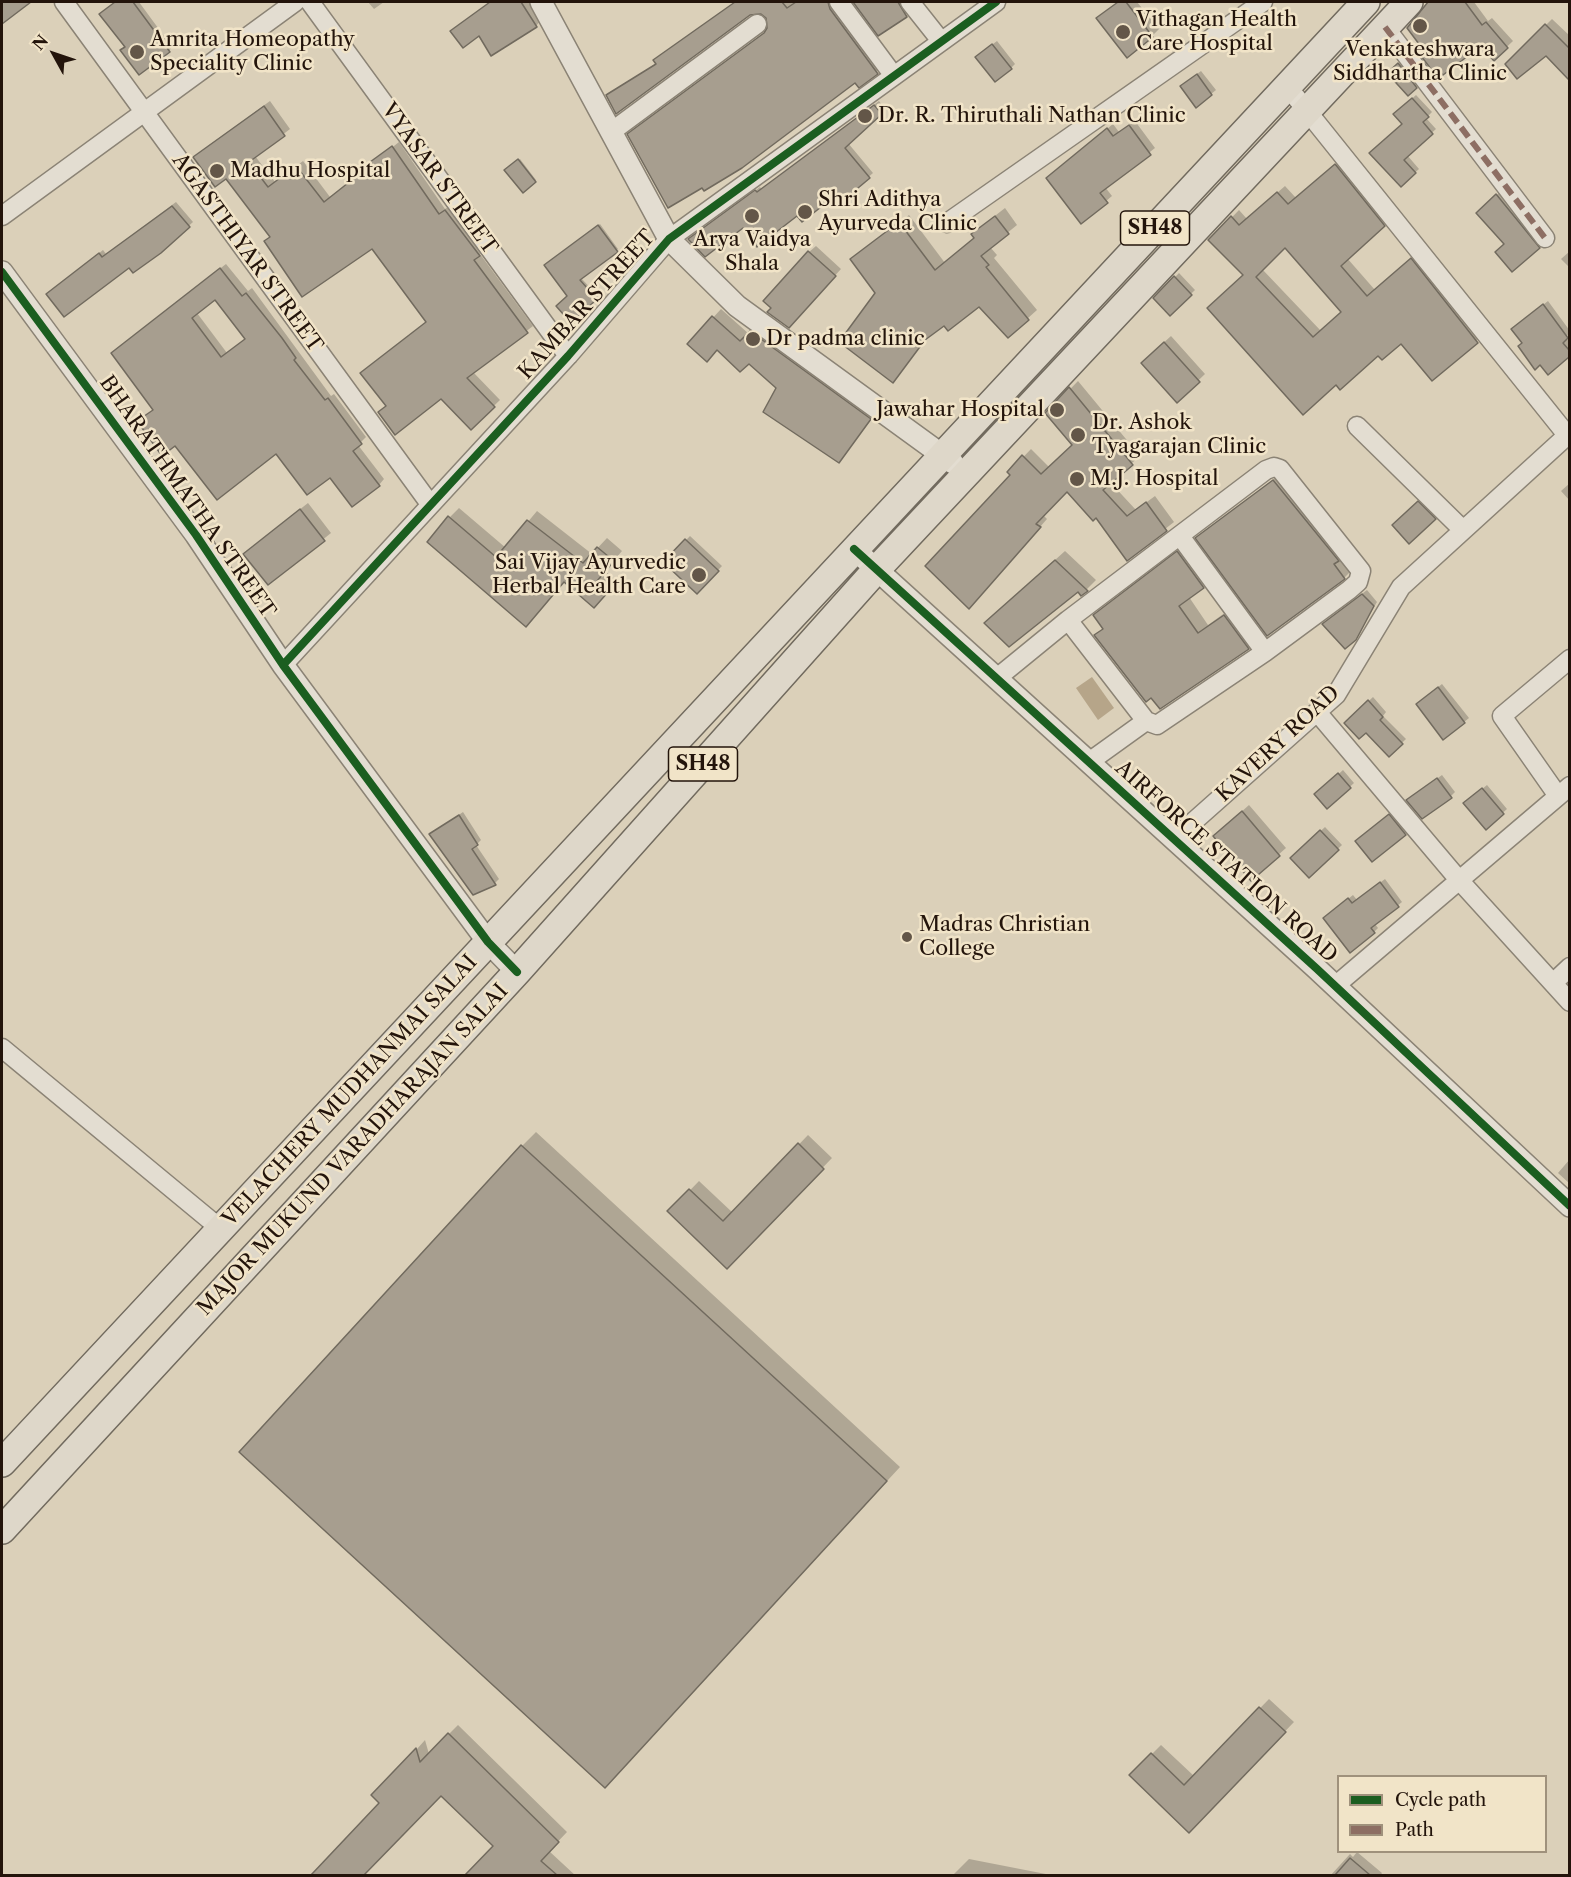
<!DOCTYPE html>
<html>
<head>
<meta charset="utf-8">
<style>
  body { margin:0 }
  #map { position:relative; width:1571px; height:1877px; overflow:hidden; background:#dbd0b9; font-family:"Libre Caslon Text",serif }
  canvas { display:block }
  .frame { position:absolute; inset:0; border:3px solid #23140b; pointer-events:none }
  .legend { position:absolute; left:1337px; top:1775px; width:210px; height:78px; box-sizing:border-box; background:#f1e4c8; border:2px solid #9f917c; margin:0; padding:8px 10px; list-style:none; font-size:18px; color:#23140b }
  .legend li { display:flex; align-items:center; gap:12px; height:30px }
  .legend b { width:30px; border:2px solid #9f917c }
  .north { position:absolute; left:24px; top:24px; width:60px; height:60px; -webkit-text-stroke:4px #f1e4c8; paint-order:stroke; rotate:310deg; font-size:16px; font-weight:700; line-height:24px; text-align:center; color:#23140b }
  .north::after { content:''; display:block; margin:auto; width:21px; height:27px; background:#23140b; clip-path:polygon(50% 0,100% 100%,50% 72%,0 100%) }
</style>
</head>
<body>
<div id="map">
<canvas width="1571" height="1877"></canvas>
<div class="frame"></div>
<ul class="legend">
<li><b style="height:8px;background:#1b5e20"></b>Cycle path</li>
<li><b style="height:8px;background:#8d6e63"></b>Path</li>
</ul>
<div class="north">N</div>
</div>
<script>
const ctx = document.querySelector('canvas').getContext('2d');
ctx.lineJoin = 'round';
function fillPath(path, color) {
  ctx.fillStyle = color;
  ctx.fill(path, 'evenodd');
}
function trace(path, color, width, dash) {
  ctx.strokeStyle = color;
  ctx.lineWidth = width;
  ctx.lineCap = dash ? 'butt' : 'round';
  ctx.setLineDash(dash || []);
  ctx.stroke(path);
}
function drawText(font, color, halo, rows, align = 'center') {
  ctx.font = font + ' "Libre Caslon Text",serif';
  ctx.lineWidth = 5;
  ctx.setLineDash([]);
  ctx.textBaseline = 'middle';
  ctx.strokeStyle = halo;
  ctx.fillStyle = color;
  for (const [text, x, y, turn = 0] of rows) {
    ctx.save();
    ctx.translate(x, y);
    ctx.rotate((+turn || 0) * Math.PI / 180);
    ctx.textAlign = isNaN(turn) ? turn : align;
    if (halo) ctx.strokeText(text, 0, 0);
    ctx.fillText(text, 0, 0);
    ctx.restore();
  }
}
fillPath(new Path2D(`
  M1092,677L1114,708L1098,720L1076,688Z`), '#b6a589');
fillPath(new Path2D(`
  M2,2H29L2,23Z
  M116,2H139L172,47L169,51L126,46L104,10Z
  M368,2H384L374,9Z
  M490,2H531L542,19L536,26L479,34L452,31Z
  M735,2H834L882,67L859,86L855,80L767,31L768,17L761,12L750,14L608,96L657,63L660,55Z
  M862,2H904L910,11L878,33L858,6Z
  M1118,2H1137L1159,29L1152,36L1105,12Z
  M1430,2H1474L1488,21L1492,18L1513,41L1494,59L1481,44L1426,6Z
  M1552,19L1570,36V78L1546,54L1507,64Z
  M997,41L1015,64L1011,68L981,53Z
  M1403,60L1420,82L1408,94L1389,73Z
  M1201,71L1216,90L1196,106L1186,82Z
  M1416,95L1432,112L1426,118L1436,129L1407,155L1419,169L1401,185L1404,124L1395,114Z
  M270,101L290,129L255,156L275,182L303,161L330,197L399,142L445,209L451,205L485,249L480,254L533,326L473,372L500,400L471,428L441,397L387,405L362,373L427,322L373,247L266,241L271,236L226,177L201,151Z
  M879,101L885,109L848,143L873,173L841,201L835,194L743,226L695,235L760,187L762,190Z
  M1135,121L1155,148L1105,187L1112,196L1081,222L1053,173L1113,124L1119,132Z
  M1343,158L1391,217L1347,258L1375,290L1419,252L1484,334L1432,379L1401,341L1378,354L1341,388L1244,275L1210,240L1239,210L1247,219L1285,186L1296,198ZM1285,246L1343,312L1321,331L1262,269Z
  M520,159L536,180L523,191L506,170Z
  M1501,191L1543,243L1539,247L1506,243L1478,213Z
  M176,202L193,222L160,252L130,266L53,290L103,250L106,254Z
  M1005,208L1017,225L990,247L997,255L994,258L1037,310L1008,336L980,305L944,323L929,335L901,372L877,293L861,251L909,215L945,263L975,237L973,235L982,226Z
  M600,224L618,249L581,278L598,296L571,321L569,296L548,264Z
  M816,246L841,269L795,319L809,252Z
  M1570,251V268L1561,259Z
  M226,264L248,291L252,288L331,396L334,394L366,437L358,445L384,479L379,485L330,476L277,452L154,409L118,348ZM216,298L246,339L227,353L197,313Z
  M1179,273L1195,290L1170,314L1155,298Z
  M1548,301L1570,331L1566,338L1570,342V355L1548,373L1523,342L1517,325Z
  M721,309L749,334L758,324L878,411L839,461L778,388L749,362L718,348L689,344Z
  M1171,336L1205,374L1177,401L1149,356Z
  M1078,381L1140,456L1110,482L1136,510L1155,496L1174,522L1127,559L1096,516L1067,490L1043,515L1047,519L977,599L1012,475L1009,472L1031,449L1049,467L1073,445L1047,413Z
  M1283,472L1353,569L1344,578L1197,538Z
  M1570,483V501L1561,491Z
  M1423,498L1439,514L1409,541L1394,525Z
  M308,503L331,533L269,583L252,547Z
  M459,508L506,548L537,511L592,554L607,538L622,551L605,571L617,581L604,597L565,580L535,615L450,517Z
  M690,536L722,566L697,592L665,562Z
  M1187,543L1212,578L1189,597L1208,625L1233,607L1257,639L1248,648L1096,636L1104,628L1095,615Z
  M1065,551L1096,580L1087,589L1081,594L1078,590L995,614Z
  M1367,590L1377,602L1355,639L1328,620Z
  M1442,684L1469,718L1464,722L1422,700Z
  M1373,697L1386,712L1383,716L1406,739L1389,755L1366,731L1346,723Z
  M1343,770L1354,783L1328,807L1316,795Z
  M1442,775L1455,792L1451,796H1413Z
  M1487,785L1507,809L1486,828L1470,799Z
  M1249,805L1286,848L1251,879L1221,830Z
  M1393,811L1409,830L1372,860L1361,837Z
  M463,812L481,840L476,845L499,879L495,883L431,834Z
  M1325,827L1342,845L1309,876L1292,858Z
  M1385,879L1402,902L1375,924L1378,928L1374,932L1329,914L1353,895L1357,900Z
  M536,1132L900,1467L619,1772L522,1146Z
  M808,1135L832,1158L727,1267L670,1211L699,1181L733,1213Z
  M1570,1159V1184L1558,1173Z
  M1269,1699L1294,1722L1189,1831L1131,1775L1161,1745L1194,1776Z
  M458,1725L567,1832L549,1851L576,1876H467L495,1846L441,1794L362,1876H313L381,1803L373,1795L417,1749L425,1740L429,1754Z
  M1357,1852L1382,1873L1380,1876H1330L1350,1854L1353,1857Z
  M969,1859L1056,1876H952Z`), '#0003');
const building = new Path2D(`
  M2,2H31L2,24Z
  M115,2H133L170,52L139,75L120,50L125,47L99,14Z
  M490,2H521L537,27L491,56L479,36L463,48L450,31Z
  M735,2H782L787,8L796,2H828L830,9L878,74L859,88L855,83L742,168L704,191L702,188L668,208L627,134L764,33L767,28L766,18L761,14L750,15L616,114L606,95L656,64L653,60Z
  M853,2H898L907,17L878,36Z
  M1118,2H1126L1153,37L1127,58L1096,18Z
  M1428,2H1465L1482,25L1486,22L1508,48L1494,61L1481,46L1443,75L1438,69L1434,73L1415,48L1419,44L1407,28Z
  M1545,24L1569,48V80L1546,56L1517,79L1505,64Z
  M992,44L1012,69L995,82L975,57Z
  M1398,63L1417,88L1408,96L1387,73Z
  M1197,74L1212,95L1196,108L1180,86Z
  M1412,98L1429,117L1423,122L1433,134L1404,160L1416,173L1401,187L1369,153L1402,124L1393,114Z
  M874,105L882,114L845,148L870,178L840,203L835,196L802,222L797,216L757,247L743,228L705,257L688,239L755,190L757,192Z
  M264,106L285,136L249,162L268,187L296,166L324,202L372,164L370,162L392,146L439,214L445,210L480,256L474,260L528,333L467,378L495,407L471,430L441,399L395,435L378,412L386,406L360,373L426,322L372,249L302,297L264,241L270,237L226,179L215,187L193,157Z
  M1129,125L1151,155L1100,193L1108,203L1081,224L1046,178L1107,128L1113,136Z
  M518,159L536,182L523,193L504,170Z
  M1335,164L1385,226L1341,266L1367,296L1411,258L1478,343L1432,381L1401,344L1382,360L1378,356L1340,390L1336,385L1303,415L1207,308L1243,275L1208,240L1231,216L1239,225L1277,192L1288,204ZM1285,248L1341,312L1313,337L1256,277Z
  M1496,194L1540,248L1512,272L1495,252L1504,244L1476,213Z
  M172,206L190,227L161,253L133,273L129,268L64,317L46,294L99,253L102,257Z
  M995,216L1009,234L981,256L989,265L986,267L1029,320L1008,338L979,307L948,331L944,326L925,340L893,383L839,342L875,293L850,259L899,222L935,270L974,238L971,234Z
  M598,225L618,252L580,280L597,299L571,323L556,306L567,296L544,265Z
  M808,251L836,276L789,328L767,312L771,308L763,301Z
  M220,268L242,296L246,293L282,338L296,358L294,360L325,400L328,398L362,444L353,451L380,486L352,507L330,478L307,495L276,454L217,500L175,446L162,456L137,421L153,410L111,353ZM215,300L245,339L221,357L192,318Z
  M1174,276L1192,295L1170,316L1153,298Z
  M1543,304L1568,338L1563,343L1569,350V357L1548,375L1540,365L1535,370L1518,346L1522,343L1511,329Z
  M712,316L740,341L750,331L871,419L839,463L763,412L776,388L749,364L740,372L717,350L707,362L687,344Z
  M1164,342L1200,382L1177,403L1141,363Z
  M1069,387L1133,465L1103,490L1127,516L1146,502L1167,531L1127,561L1096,518L1093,521L1067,492L1036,524L1041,527L969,609L925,566L1010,475L1007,472L1022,455L1041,474L1072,445L1045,413Z
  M1273,480L1339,561L1334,564L1345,579L1267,636L1195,538Z
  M1418,501L1436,519L1409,544L1392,525Z
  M300,509L325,541L268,585L243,554Z
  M448,516L496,557L527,520L583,563L597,547L614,561L597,581L609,591L594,608L564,582L526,627L427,542Z
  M685,539L719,571L697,594L663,562Z
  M1177,551L1204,588L1179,606L1198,633L1224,615L1249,649L1160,709L1151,698L1146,702L1094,635L1103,629L1093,615Z
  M1055,560L1088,591L1081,596L1078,592L1009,647L984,623Z
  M1362,594L1374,606L1356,640L1345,649L1322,624Z
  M1438,687L1465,723L1443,740L1416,704Z
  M1368,700L1383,717L1380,720L1403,744L1389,757L1366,733L1359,739L1344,723Z
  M1338,773L1351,788L1327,809L1314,794Z
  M1437,778L1452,798L1422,819L1406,800Z
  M1482,788L1504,814L1486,830L1463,803Z
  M1242,811L1280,856L1251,881L1213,836Z
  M1389,814L1406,835L1372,862L1355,841Z
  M459,815L478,845L472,849L496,885L473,895L429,834Z
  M1320,830L1339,850L1309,878L1290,858Z
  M1380,882L1399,907L1371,928L1375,933L1350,953L1323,918L1348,898L1352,903Z
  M798,1143L824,1169L727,1269L667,1211L689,1189L723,1221Z
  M521,1145L887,1481L605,1788L239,1452Z
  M1259,1707L1286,1732L1189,1833L1129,1775L1151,1753L1184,1785Z
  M448,1733L559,1842L541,1861L557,1875H465L493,1846L441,1796L364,1875H311L379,1803L371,1795L416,1748L420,1762Z
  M1350,1858L1370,1875H1335Z`);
fillPath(building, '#a79e8f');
trace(building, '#716a5e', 1.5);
const minor = new Path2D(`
  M64,2L430,504
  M310,2L568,356
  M839,2L894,76
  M910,2L941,41
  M1385,27L1545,238
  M1287,86L1567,435
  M611,132L757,24
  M2,216L295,2
  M947,223L1263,2
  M1357,426L1463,530
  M1180,536L1265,652
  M283,665L568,356L669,239L996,2
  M997,678L1068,620L1266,470L1274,467L1280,469L1361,571L1358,582L1349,590L1265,652L1157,725L1146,721L1068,620
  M1317,712L1459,880L1570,1002
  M1089,762L1146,721
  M1558,796L1502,716L1570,659
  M1174,839L1336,695L1401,587L1570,433
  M1553,983L1570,967
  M1335,986L1570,786
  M2,1048L222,1230`);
const tertiary = new Path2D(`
  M541,2L669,239L737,306L953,463
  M2,272L196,535L283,665L488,942L517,972
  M854,549L1316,968L1570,1206`);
const primary = new Path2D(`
  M2,1463L1366,2
  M2,1530L517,972L877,569L1409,2`);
trace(minor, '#8b8375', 21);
trace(tertiary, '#8b8375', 24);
trace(primary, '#716a5e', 30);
trace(minor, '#e3ddd1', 18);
trace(tertiary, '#e3ddd1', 21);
trace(primary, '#ded7c9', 27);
trace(new Path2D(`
  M1385,27L1545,238`), '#8d6e63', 6, [12, 6]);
trace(new Path2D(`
  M2,272L196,535L283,665L488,942L517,972
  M854,549L1316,968L1570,1206
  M283,665L568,356L669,239L996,2`), '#1b5e20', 8);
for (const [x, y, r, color] of [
  [1420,26,8,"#635648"],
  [1123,32,8,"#635648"],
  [137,52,8,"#635648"],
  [865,116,8,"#635648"],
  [217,171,8,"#635648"],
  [805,212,8,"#635648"],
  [752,216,8,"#635648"],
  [753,339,8,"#635648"],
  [1057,410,8,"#635648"],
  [1078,435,8,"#635648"],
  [1077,479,8,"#635648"],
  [699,575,8,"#635648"],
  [907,937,6,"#635648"]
]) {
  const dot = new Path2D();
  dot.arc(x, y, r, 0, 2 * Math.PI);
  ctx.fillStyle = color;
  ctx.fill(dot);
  trace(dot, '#f1e4c8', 2);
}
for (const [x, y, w] of [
  [1155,228,69],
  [703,764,69]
]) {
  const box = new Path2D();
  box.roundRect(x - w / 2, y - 17, w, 34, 4.5);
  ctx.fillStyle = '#f1e4c8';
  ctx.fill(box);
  trace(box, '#23140b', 1.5);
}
drawText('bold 20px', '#23140b', null, [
  ["SH48",1155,228],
  ["SH48",703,764]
]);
drawText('21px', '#23140b', '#f1e4c8', [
  ["Vithagan Health",1136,20],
  ["Care Hospital",1136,44],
  ["Amrita Homeopathy",150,40],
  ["Speciality Clinic",150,64],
  ["Venkateshwara",1420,50,"center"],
  ["Siddhartha Clinic",1420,74,"center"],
  ["Dr. R. Thiruthali Nathan Clinic",878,116],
  ["Madhu Hospital",230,171],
  ["Shri Adithya",818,200],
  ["Ayurveda Clinic",818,224],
  ["Arya Vaidya",752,240,"center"],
  ["Shala",752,264,"center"],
  ["Dr padma clinic",766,339],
  ["Jawahar Hospital",1044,410,"right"],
  ["Dr. Ashok",1092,423],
  ["Tyagarajan Clinic",1092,447],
  ["M.J. Hospital",1090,479],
  ["Sai Vijay Ayurvedic",686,563,"right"],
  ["Herbal Health Care",686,587,"right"],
  ["Madras Christian",919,925],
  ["College",919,949]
], 'left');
drawText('21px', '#23140b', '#f1e4c8', [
  ["VYASAR STREET",439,179,54],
  ["AGASTHIYAR STREET",247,253,54],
  ["KAMBAR STREET",587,305,-48],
  ["BHARATHMATHA STREET",187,497,55],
  ["KAVERY ROAD",1278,744,-43],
  ["AIRFORCE STATION ROAD",1226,862,42],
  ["VELACHERY MUDHANMAI SALAI",350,1091,-47],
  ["MAJOR MUKUND VARADHARAJAN SALAI",353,1150,-47]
]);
</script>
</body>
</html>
